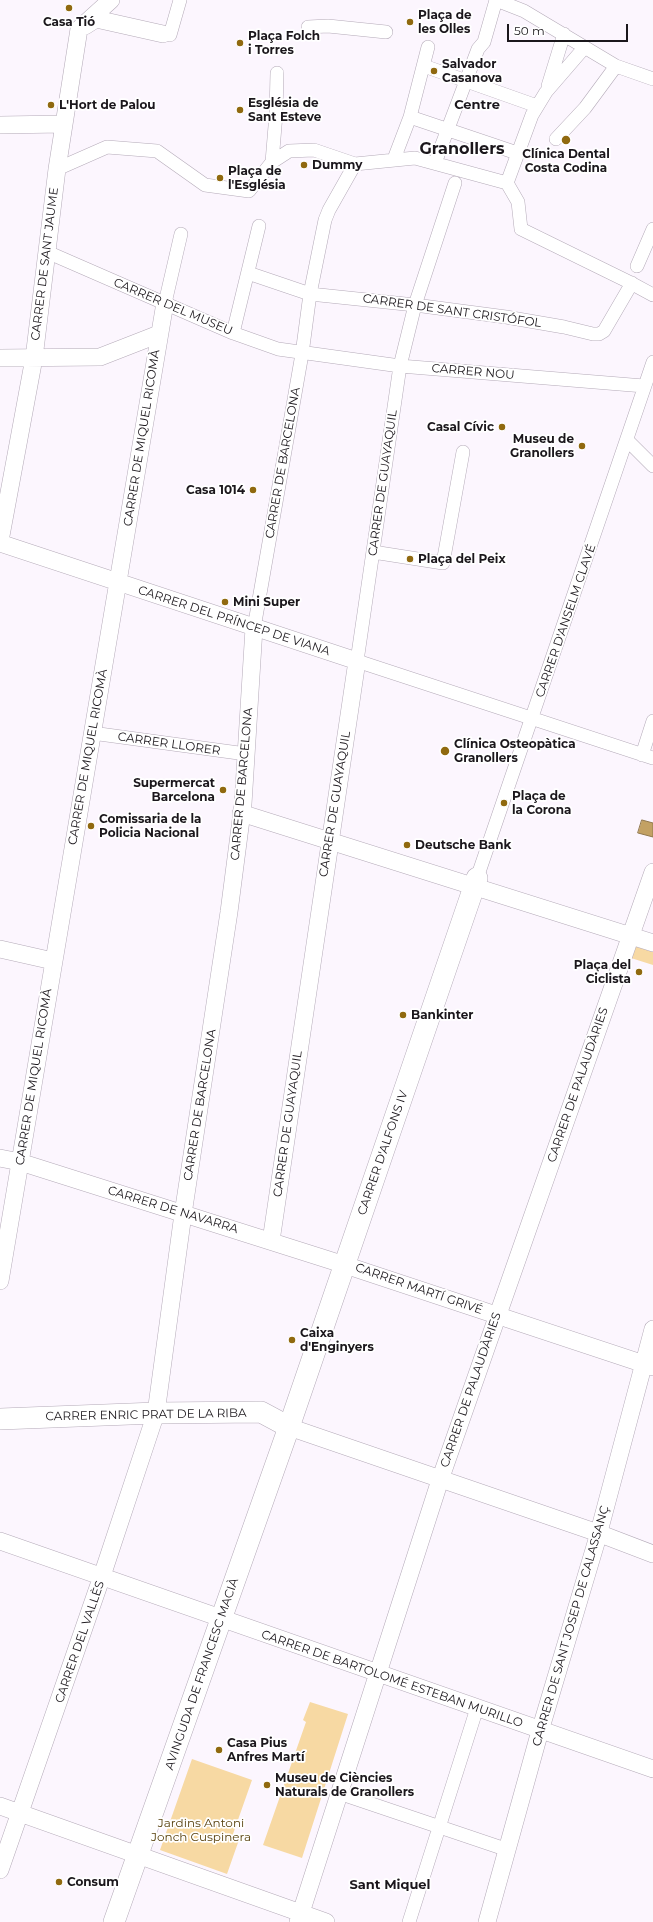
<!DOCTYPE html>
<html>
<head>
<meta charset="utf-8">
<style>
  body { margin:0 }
  #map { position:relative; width:653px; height:1922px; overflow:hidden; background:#fcf6fe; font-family:Montserrat,sans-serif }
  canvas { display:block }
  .scale { position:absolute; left:507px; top:24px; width:121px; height:18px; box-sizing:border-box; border:2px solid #1b171c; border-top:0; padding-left:5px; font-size:12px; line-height:14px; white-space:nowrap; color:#1b171c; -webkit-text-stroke:3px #fff; paint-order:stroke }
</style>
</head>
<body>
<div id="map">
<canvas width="653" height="1922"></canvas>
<div class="scale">50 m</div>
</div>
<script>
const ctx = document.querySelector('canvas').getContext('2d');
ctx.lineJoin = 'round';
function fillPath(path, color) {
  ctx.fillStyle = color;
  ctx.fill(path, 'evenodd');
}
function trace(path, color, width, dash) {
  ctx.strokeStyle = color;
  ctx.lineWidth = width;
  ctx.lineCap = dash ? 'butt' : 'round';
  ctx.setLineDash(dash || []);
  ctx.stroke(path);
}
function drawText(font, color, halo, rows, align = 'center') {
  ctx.font = font + ' Montserrat,sans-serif';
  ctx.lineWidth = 3.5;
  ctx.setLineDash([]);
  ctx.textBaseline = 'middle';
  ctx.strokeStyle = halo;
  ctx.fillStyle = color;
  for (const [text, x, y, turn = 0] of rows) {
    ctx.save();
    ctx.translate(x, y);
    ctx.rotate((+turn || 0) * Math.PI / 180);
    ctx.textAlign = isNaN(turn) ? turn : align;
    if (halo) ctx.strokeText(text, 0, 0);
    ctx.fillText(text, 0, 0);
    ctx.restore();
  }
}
fillPath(new Path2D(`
  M632,945L653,952V965L631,958Z
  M310,1702L348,1714L302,1858L263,1845L306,1722L303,1720Z
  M192,1759L252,1780L233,1834L240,1837L227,1874L160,1850Z`), '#f7d9a3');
const water = new Path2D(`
  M642,820L653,823V837L638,833Z`);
fillPath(water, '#c3a163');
trace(water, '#91784e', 1);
const pedestrian = new Path2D(`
  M496,0L524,11L616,66L653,79
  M308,27L328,26L386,32
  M163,34L170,35L180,0
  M424,66L537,106
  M548,86L564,34
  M410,117L517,153
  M556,139L585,108L616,66
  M394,159L410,117L428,47
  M272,162L276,114L277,73
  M435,163L478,49L484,42L496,0
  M57,169L107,147L157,151L205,185L249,191L272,162L289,151L314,150L355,164L415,158L507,183
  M455,183L415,305L400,366L357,661L653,758
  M507,183L518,202L521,229L629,282L653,295
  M507,183L532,115L546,92L584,48
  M47,252L233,333L278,349L400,366L644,386
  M637,266L653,229
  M248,273L310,294L415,305L506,317L564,327L593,334H599L604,331L632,283
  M165,303L181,234
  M233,333L259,226
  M628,441L653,466
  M373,552L443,563L463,452
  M254,628L302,354L310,294L325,220L329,210L355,164
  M92,733L246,754
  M642,755L653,721
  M477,878L653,362
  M339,1793L508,1850
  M409,1922L477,1708`);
const minor = new Path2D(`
  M85,26L96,19L163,34
  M0,125L63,124
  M0,358L100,357L159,334
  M0,541L34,358L57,169L79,29L111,0
  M0,543L357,661L271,1241
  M241,813L653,943
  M0,949L53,961
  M0,1158L20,1162L345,1265L653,1367
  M0,1281L165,303
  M289,1427L598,1533L653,1554
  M0,1541L653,1769
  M0,1806L326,1922
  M0,1870L102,1576L156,1413L183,1214L229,912L243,804L254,628
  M298,1922L440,1480L653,872
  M487,1922L540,1731L596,1543L653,1329`);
const tertiary = new Path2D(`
  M0,1419L156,1413L261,1412L289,1427
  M114,1922L289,1427L477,878`);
trace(pedestrian, '#b4aab8', 14);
trace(minor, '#b4aab8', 18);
trace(tertiary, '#b4aab8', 22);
trace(pedestrian, '#fff', 13);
trace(minor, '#fff', 17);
trace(tertiary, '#fff', 21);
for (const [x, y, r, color] of [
  [69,8,4,"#90690f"],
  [410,22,4,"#90690f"],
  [240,43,4,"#90690f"],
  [434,71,4,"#90690f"],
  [51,105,4,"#90690f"],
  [240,110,4,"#90690f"],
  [566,140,5,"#90690f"],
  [304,165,4,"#90690f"],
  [220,178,4,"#90690f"],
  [502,427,4,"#90690f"],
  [582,446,4,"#90690f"],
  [253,490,4,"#90690f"],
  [410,559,4,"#90690f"],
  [225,602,4,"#90690f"],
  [445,751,5,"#90690f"],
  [223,790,4,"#90690f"],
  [504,803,4,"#90690f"],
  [91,826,4,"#90690f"],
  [407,845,4,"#90690f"],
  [639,972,4,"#90690f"],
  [403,1015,4,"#90690f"],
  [292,1340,4,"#90690f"],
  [219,1750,4,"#90690f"],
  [267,1785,4,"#90690f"],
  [59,1882,4,"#90690f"]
]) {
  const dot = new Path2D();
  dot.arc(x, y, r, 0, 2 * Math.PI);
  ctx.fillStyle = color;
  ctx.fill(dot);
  trace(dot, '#fff', 1.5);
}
drawText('bold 12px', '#1b171c', '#fff', [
  ["Plaça de",418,15],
  ["les Olles",418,29],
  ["Casa Tió",69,22,"center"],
  ["Plaça Folch",248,36],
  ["i Torres",248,50],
  ["Salvador",442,64],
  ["Casanova",442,78],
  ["Església de",248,103],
  ["Sant Esteve",248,117],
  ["L'Hort de Palou",59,105],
  ["Clínica Dental",566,154,"center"],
  ["Costa Codina",566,168,"center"],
  ["Dummy",312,165],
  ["Plaça de",228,171],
  ["l'Església",228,185],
  ["Casal Cívic",494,427,"right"],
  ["Museu de",574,439,"right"],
  ["Granollers",574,453,"right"],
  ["Casa 1014",245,490,"right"],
  ["Plaça del Peix",418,559],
  ["Mini Super",233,602],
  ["Clínica Osteopàtica",454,744],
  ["Granollers",454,758],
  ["Supermercat",215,783,"right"],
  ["Barcelona",215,797,"right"],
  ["Plaça de",512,796],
  ["la Corona",512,810],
  ["Comissaria de la",99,819],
  ["Policia Nacional",99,833],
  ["Deutsche Bank",415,845],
  ["Plaça del",631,965,"right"],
  ["Ciclista",631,979,"right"],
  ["Bankinter",411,1015],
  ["Caixa",300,1333],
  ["d'Enginyers",300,1347],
  ["Casa Pius",227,1743],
  ["Anfres Martí",227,1757],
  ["Museu de Ciències",275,1778],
  ["Naturals de Granollers",275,1792],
  ["Consum",67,1882]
], 'left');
drawText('12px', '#1b171c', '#fff', [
  ["CARRER DE SANT JAUME",45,264,-83],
  ["CARRER DEL MUSEU",173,307,23],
  ["CARRER DE SANT CRISTÓFOL",452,311,8],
  ["CARRER NOU",473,372,5],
  ["CARRER DE MIQUEL RICOMÀ",142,438,-81],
  ["CARRER DE BARCELONA",283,463,-80],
  ["CARRER DE GUAYAQUIL",383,483,-82],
  ["CARRER DEL PRÍNCEP DE VIANA",234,621,18],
  ["CARRER D'ANSELM CLAVÉ",566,621,-71],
  ["CARRER LLORER",169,744,8],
  ["CARRER DE MIQUEL RICOMÀ",88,757,-80],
  ["CARRER DE BARCELONA",242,784,-85],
  ["CARRER DE GUAYAQUIL",335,804,-81],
  ["CARRER DE MIQUEL RICOMÀ",34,1077,-81],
  ["CARRER DE PALAUDÀRIES",578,1085,-71],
  ["CARRER DE BARCELONA",200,1105,-81],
  ["CARRER DE GUAYAQUIL",288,1124,-82],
  ["CARRER D'ALFONS IV",383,1153,-71],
  ["CARRER DE NAVARRA",173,1210,17],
  ["CARRER MARTÍ GRIVÉ",419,1289,19],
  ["CARRER DE PALAUDÀRIES",471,1390,-71],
  ["CARRER ENRIC PRAT DE LA RIBA",146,1415,-1],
  ["CARRER DE SANT JOSEP DE CALASSANÇ",571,1626,-74],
  ["CARRER DEL VALLÈS",80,1642,-71],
  ["AVINGUDA DE FRANCESC MACIÀ",202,1674,-71],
  ["CARRER DE BARTOLOMÉ ESTEBAN MURILLO",392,1679,19]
]);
drawText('12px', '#59420f', '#fff', [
  ["Jardins Antoni",201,1823],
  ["Jonch Cuspinera",201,1837]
]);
drawText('bold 13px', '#1b171c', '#fff', [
  ["Centre",477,105],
  ["Sant Miquel",390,1885]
]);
drawText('bold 16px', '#1b171c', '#fff', [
  ["Granollers",462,149]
]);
</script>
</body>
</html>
